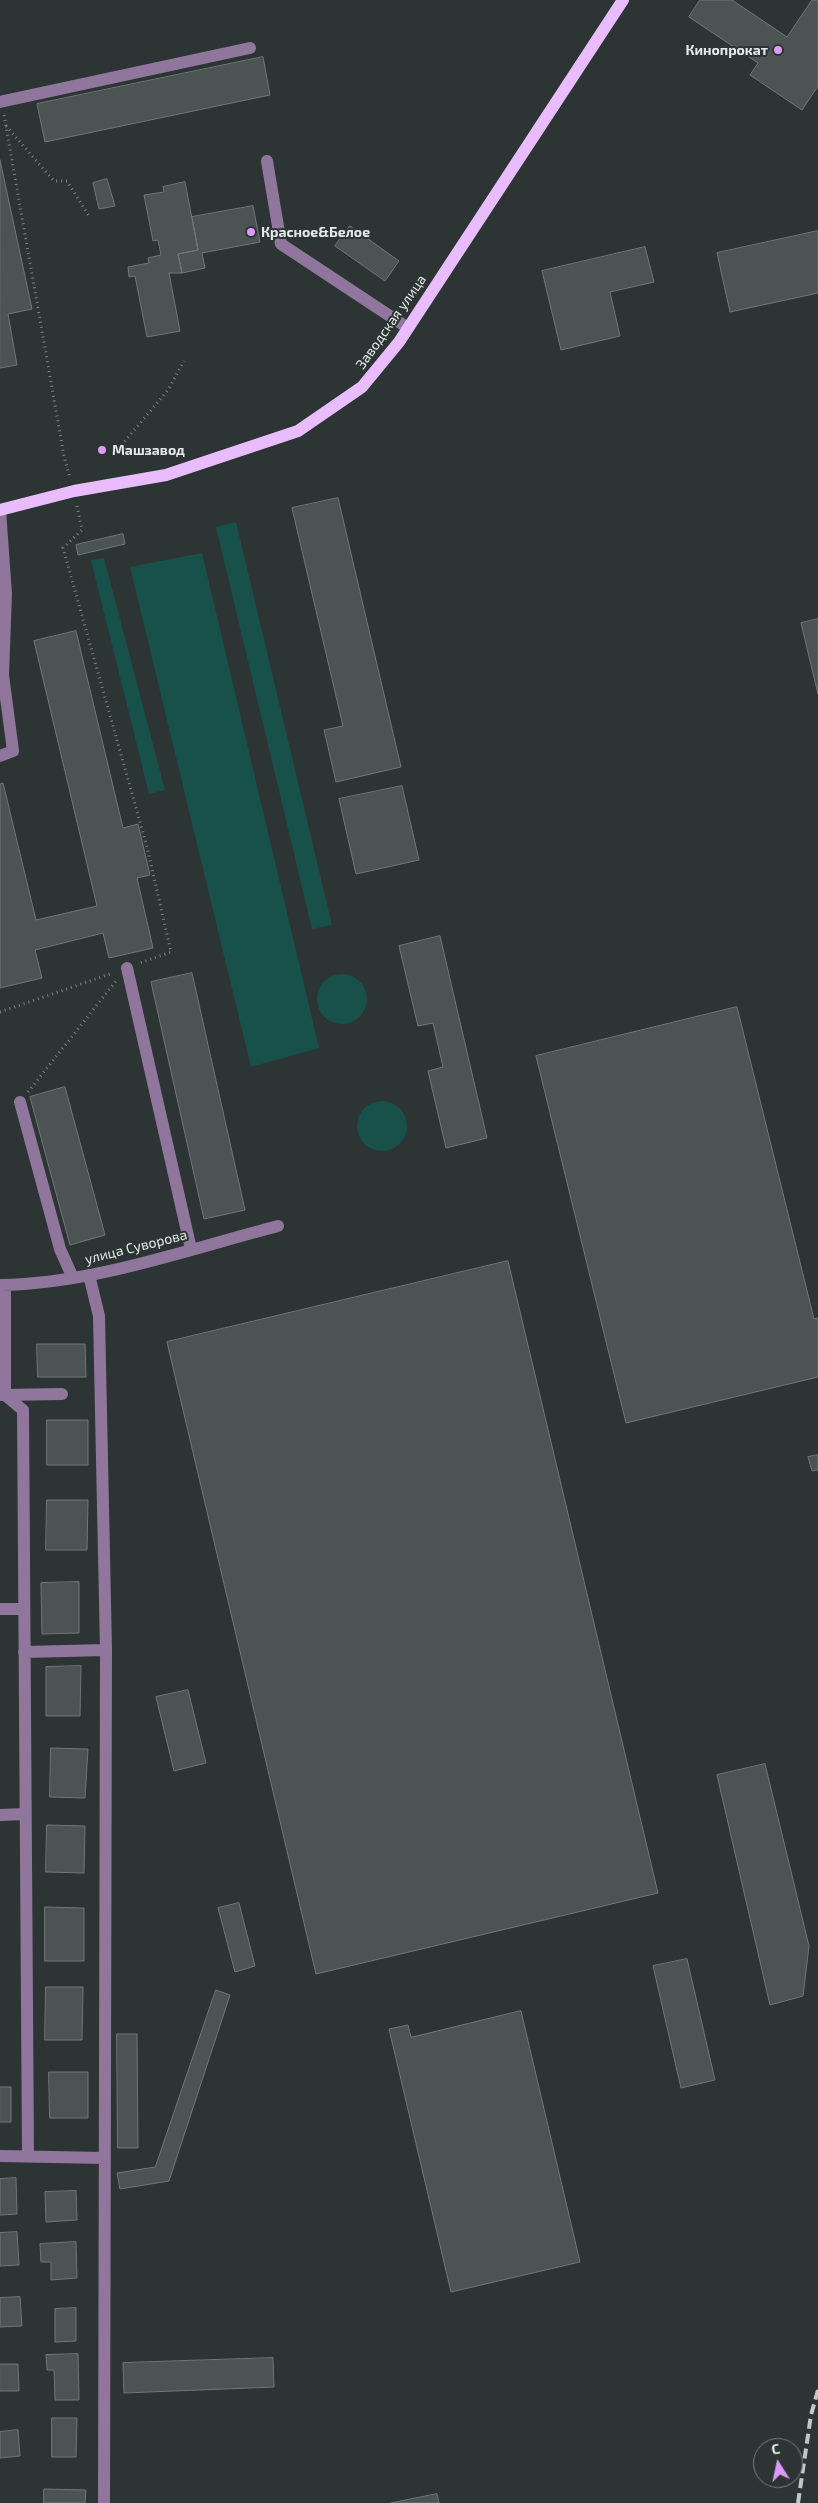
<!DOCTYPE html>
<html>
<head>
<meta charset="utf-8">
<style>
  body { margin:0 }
  #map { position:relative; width:818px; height:2503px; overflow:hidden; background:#2c3533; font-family:"Exo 2",sans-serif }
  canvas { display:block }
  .north { position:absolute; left:753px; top:2438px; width:50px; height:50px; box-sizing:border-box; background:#2c3533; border:1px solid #767d7c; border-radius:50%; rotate:350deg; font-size:14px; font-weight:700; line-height:20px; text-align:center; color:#e5eae9 }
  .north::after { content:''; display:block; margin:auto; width:18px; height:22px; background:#da9af6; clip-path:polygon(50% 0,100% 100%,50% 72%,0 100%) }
</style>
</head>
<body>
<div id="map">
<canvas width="818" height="2503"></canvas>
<div class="north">С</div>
</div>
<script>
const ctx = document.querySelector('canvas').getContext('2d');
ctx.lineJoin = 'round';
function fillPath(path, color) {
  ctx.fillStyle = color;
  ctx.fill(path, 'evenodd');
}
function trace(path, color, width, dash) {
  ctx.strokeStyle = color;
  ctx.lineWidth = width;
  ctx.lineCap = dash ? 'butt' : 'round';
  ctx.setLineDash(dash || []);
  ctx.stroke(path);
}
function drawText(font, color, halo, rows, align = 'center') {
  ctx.font = font + ' "Exo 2",sans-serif';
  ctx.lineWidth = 4;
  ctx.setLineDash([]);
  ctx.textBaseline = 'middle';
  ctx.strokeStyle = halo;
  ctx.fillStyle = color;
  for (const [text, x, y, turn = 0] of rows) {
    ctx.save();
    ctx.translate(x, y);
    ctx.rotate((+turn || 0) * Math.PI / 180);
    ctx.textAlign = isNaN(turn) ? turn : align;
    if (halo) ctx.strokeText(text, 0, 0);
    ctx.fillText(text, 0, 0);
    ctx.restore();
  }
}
fillPath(new Path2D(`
  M236,522L332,925L312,929L216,527Z
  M202,553L319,1048L251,1067L130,567Z
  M104,558L165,790L149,794L91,560Z
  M317 999a25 25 0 1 1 50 0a25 25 0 1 1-50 0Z
  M357 1126a25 25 0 1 1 50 0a25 25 0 1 1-50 0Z`), '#18514a');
const building = new Path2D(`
  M700,0H732L787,37L812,0H818V86L802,110L750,75L758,63L689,17Z
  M263,57L270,95L45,142L37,104Z
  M0,160L32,309L8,314L17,365L0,368Z
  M107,179L115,206L99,209L93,183Z
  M185,182L198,250L178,254L182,273H169L180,331L147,337L135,276L129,277L128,267L149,263L148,258L161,255L158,240L153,241L144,195L164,192L163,187Z
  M253,206L260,242L202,253L205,268L182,273L178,254L198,250L192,217Z
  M350,226L399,261L385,281L335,246Z
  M818,231V293L730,312L717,253Z
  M645,247L654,282L610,292L620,336L561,350L542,271Z
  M338,498L401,767L336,782L324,730L343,726L292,508Z
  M123,534L125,544L78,555L76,545Z
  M818,619V694L801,623Z
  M76,631L123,828L138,824L150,875L137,878L153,948L109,958L103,933L35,950L42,978L0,988V784L3,783L36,920L97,906L34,641Z
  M402,786L419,860L356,874L339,799Z
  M440,936L487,1138L446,1148L428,1071L443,1067L433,1023L418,1026L399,946Z
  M192,973L245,1210L204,1219L151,982Z
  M737,1007L814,1319L818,1318V1377L626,1423L536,1056Z
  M65,1087L105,1235L70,1245L30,1097Z
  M508,1261L658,1893L316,1974L167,1342Z
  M37,1344H85L86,1377H38Z
  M47,1420H88V1465H47Z
  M818,1455V1470L812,1471L808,1457Z
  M47,1500H88L87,1550H46Z
  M79,1582V1633L42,1634L41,1583Z
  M81,1666L80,1716H46V1667Z
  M188,1690L206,1763L174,1771L156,1697Z
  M51,1748L88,1749L85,1798L50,1797Z
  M765,1764L809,1946L803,1996L770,2005L717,1775Z
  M47,1825L85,1826L84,1873L46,1872Z
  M239,1903L255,1966L235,1972L218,1908Z
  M45,1907L84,1908V1961H45Z
  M687,1959L715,2080L681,2088L653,1966Z
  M46,1987H83L82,2040H45Z
  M216,1990L230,1995L169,2181L120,2189L117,2173L155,2167Z
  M521,2011L580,2262L451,2292L389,2029L408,2025L411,2037Z
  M117,2034H137L138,2148H118Z
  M49,2072H88V2118H50Z
  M0,2087H11V2122H0Z
  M16,2178L17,2214L0,2215V2179Z
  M76,2191L77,2220L46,2222L45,2192Z
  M17,2232L19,2265L0,2266V2233Z
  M76,2242L77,2278L51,2280V2262H41L40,2244Z
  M20,2297L22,2326L0,2327V2298Z
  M76,2308V2341L55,2342V2309Z
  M78,2354L79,2400H55L54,2370H47L46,2355Z
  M273,2358L274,2387L124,2393L123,2363Z
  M0,2364H18L19,2391H0Z
  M52,2418H77L76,2457H52Z
  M18,2430L20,2456L0,2458V2432Z
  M44,2489L86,2490L85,2503H44Z
  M437,2494L439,2503H391Z`);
fillPath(building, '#4b5452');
trace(building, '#6e7876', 1);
trace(new Path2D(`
  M4,115L64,456L70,478
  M6,126L54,181H67L89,216
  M115,453L168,390L184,361
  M77,506L82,530L63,548L147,847L171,952L140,963
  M0,1012L113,973
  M28,1092L116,981`), '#7c8381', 3, [1, 4]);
trace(new Path2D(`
  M0,102L250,48
  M267,161L281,244L408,328
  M0,594H6L0,510
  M0,756L13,751L3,675L6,594
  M127,968L191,1249
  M20,1102L60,1249L73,1278
  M89,1275L99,1316L106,1650L104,2503
  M0,1285C92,1284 189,1249 278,1226
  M5,1285V1395L23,1410L28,2156
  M2,1395L62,1394
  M0,1609H24
  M24,1652L106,1650
  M0,1815L25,1814
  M0,2156L105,2158`), '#90769d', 12);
trace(new Path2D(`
  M0,510L74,491L166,475L298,431L362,387L399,342L623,0`), '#e9bdfd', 12);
trace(new Path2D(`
  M798,2503L811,2415L818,2390`), '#c2c8c7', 4, [10, 5]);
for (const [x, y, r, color] of [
  [778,50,5,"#da9af6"],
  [251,232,5,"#da9af6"],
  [102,450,5,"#da9af6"]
]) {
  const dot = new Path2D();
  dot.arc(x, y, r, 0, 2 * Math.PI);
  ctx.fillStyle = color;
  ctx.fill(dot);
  trace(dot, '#2c3533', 2);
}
drawText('bold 14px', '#e5eae9', '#2c3533', [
  ["Кинопрокат",768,50,"right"],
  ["Красное&Белое",261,232],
  ["Машзавод",112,450]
], 'left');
drawText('14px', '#e5eae9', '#2c3533', [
  ["Заводская улица",391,322,-55],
  ["улица Суворова",136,1247,-14]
]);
</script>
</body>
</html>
